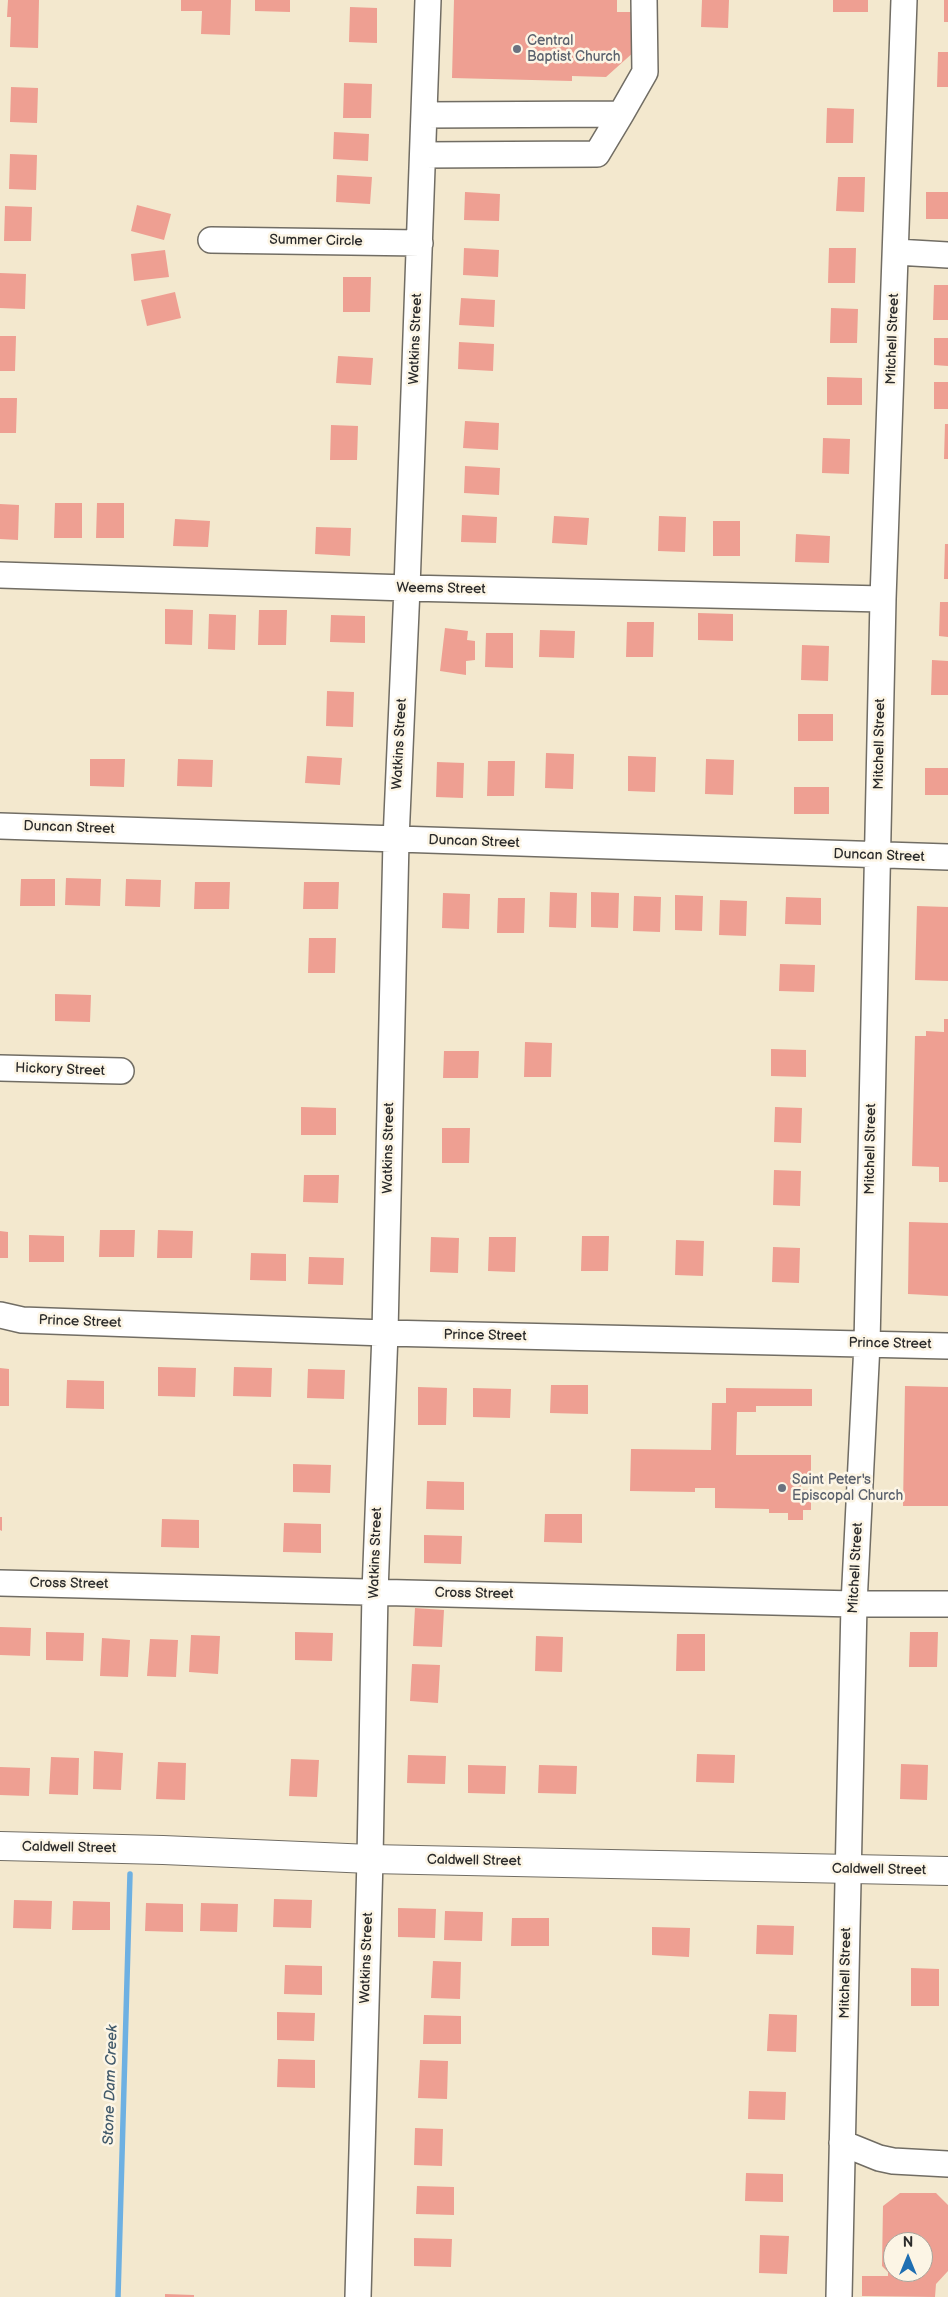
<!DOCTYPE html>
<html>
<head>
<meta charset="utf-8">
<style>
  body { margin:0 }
  #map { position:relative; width:948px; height:2297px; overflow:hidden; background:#f3e8ce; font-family:"Balsamiq Sans",sans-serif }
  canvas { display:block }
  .north { position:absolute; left:883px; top:2232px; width:50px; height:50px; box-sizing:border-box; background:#fcf5e5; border:1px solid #a8a49b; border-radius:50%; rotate:0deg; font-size:14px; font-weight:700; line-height:20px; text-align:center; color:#2b2b2b }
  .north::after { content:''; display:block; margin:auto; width:18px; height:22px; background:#1f6fb2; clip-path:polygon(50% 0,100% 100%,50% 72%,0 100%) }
</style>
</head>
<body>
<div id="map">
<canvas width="948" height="2297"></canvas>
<div class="north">N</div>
</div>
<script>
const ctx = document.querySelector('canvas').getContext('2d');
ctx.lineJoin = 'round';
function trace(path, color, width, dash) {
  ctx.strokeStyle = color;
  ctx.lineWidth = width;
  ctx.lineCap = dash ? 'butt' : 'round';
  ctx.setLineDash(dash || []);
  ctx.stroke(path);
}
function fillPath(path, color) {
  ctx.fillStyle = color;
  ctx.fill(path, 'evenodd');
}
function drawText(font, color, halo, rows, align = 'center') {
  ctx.font = font + ' "Balsamiq Sans",sans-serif';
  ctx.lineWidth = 5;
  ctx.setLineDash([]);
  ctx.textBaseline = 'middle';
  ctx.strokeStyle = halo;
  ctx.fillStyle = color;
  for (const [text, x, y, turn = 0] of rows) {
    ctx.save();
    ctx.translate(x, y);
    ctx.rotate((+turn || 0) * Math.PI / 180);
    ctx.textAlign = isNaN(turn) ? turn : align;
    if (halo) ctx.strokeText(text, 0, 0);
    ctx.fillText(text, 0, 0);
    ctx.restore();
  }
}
trace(new Path2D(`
  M118,2297L130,1874`), '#6db0e2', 5.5);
fillPath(new Path2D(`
  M8,0H39L38,48L10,47L11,17H7Z
  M181,0H231L230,35L201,34L202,11H181Z
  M255,0H290V12L255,11Z
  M454,0H617V12H636L635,51L606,77L572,76V81L452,78Z
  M702,0H729L728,28L701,27Z
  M833,0H868V12H833Z
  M944,0H948V22H944Z
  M350,7L377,8V43L349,42Z
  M938,52H948V87H937Z
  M344,83L372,84L371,118H343Z
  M11,87L38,88L37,123L10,122Z
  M827,108L854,109L853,143H826Z
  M334,132L369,134L368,161L333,159Z
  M10,154L37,155L36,190L9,189Z
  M337,175L372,177L370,204L336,202Z
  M838,177H865L864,212L836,211Z
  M465,192L500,194L499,221L464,220Z
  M926,192H948V219H926Z
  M137,205L171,214L164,240L131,231Z
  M5,206L32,207L31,241H4Z
  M464,248L499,250L498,277L463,275Z
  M829,248H856L855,283H828Z
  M165,250L169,277L134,281L131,254Z
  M0,273L26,274L25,309L0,308Z
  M343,277H371L370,312H343Z
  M934,285H948V320H933Z
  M175,292L181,318L147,326L141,300Z
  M461,298L495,300L494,327L459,325Z
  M831,308L858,309L857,343H830Z
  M0,336H16L15,371H0Z
  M934,338H948V366L934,365Z
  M459,342L494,344L493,371L458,369Z
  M338,356L373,358L371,385L336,383Z
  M827,377L862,378V405H827Z
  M934,382H948V409H934Z
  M0,398H17L16,433H0Z
  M465,421L499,423L498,450L463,448Z
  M945,424H948V459H944Z
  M331,425L358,426L357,460H330Z
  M823,438L850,439L849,474L822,473Z
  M465,466L500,468L499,495L464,493Z
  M55,503H82V538H54Z
  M97,503H124V538H96Z
  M0,504L19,505L18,540L0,539Z
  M462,515L497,517L496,543L461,542Z
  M554,516L589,518L587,545L552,543Z
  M659,516L686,517L685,552L658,551Z
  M175,519L210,521L208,547L173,546Z
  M713,521H740V556H713Z
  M316,527L351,528L350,556L315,554Z
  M796,534L830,536L829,563L795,562Z
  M945,544H948V579H944Z
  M940,602H948V637L939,636Z
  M165,609L193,610L192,645L165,644Z
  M259,610H287L286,645H258Z
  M698,613L733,614V641L698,640Z
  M209,614L236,615L235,650L208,649Z
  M331,615L365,616V643L330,642Z
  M627,622H654L653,657H626Z
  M445,628L468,631L467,640L475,641V660L466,661V675L440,671Z
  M540,630L575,631L574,658L539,657Z
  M486,633H513V668L485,667Z
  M802,645L829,646L828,681L801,680Z
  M932,660L948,661V695H931Z
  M327,691L354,692L353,727L326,726Z
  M798,714H833V741H798Z
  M546,753L574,754L573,789L545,788Z
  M307,756L342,758L340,785L305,783Z
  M628,756L656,757L655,792L628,791Z
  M90,759H125L124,787L90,786Z
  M178,759L213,760L212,787L177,786Z
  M706,759L734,760L733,795L705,794Z
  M488,761H515L514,796H487Z
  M437,762L464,763L463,798L436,797Z
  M925,768H948V795H925Z
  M794,787H829V814H794Z
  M66,878L101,879L100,906L65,905Z
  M21,879H55V906H20Z
  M126,879L161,880L160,907L125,906Z
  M195,882H230L229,909H194Z
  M304,882H339L338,909H303Z
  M550,892L577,893L576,928L549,927Z
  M591,892L619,893L618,928L591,927Z
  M443,893L470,894L469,929L442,928Z
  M675,895L703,896L702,931L675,930Z
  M634,896L661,897L660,932L633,931Z
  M786,897L821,898V925L785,924Z
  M498,898H525L524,933H497Z
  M720,900L747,901L746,936L719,935Z
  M917,906L948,907V981L915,980Z
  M309,938H336L335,973H308Z
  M780,964L815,965L814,992L779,991Z
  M55,994L91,995L90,1022L55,1021Z
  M944,1019H948V1182H939V1167L912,1166L915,1036H926V1031L944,1032Z
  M525,1042L552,1043L551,1077H524Z
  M771,1049L806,1050V1077L771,1076Z
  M444,1051H479L478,1078H443Z
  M301,1107L336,1108V1135H301Z
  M775,1107L802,1108L801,1143L774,1142Z
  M442,1128H470L469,1163H442Z
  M774,1170L801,1171L800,1206L773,1205Z
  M304,1175H339L338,1203L303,1202Z
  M909,1222L948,1223V1296L908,1294Z
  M100,1230H135L134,1257H99Z
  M158,1230L193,1231L192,1258H157Z
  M0,1231L8,1232V1258H0Z
  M29,1235L64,1236V1262H29Z
  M582,1236H609L608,1271H581Z
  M431,1237L459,1238L458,1273L430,1272Z
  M489,1237H516L515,1272L488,1271Z
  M676,1240L704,1241L703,1276L675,1275Z
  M773,1247L800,1248L799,1283L772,1282Z
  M251,1253L286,1254V1281L250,1280Z
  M309,1257L344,1258L343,1285L308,1284Z
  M158,1367L196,1368L195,1397L158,1396Z
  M234,1367L272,1368L271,1397L233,1396Z
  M0,1368L9,1369V1406H0Z
  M308,1369L345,1370L344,1399L307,1398Z
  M67,1380L104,1381V1409L66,1408Z
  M551,1385H588V1414L550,1413Z
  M905,1386L948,1387V1506H903Z
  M418,1387L447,1388L446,1425H418Z
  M473,1388L511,1389L510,1418L473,1417Z
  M726,1388L812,1389V1406H756V1412H737L736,1455H811V1474H801V1489L811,1490V1510H803V1520H788V1513H769V1509L715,1508V1488H695V1492L630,1491L631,1449L711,1450L712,1403H726Z
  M293,1464L331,1465L330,1493L293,1492Z
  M427,1481L464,1482V1510L426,1509Z
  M545,1514H582V1543L544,1542Z
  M0,1517H2V1531L0,1530Z
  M162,1519L199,1520V1548L161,1547Z
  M284,1523L321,1524V1553L283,1552Z
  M424,1535L462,1536L461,1564L424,1563Z
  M415,1608L444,1610L442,1647L413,1646Z
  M0,1627L31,1628L30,1656L0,1655Z
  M46,1632L84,1633L83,1661L46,1660Z
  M295,1632L333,1633L332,1661L295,1660Z
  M910,1632H938L937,1667H909Z
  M677,1634H705V1671H676Z
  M191,1635L220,1636L218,1674L189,1672Z
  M536,1636L563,1637L562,1672L535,1671Z
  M102,1638L130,1640L128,1677L100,1676Z
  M150,1639L178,1640L176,1677L147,1676Z
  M412,1664L440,1665L438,1703L410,1701Z
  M94,1751L123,1753L121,1790L93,1789Z
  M697,1754L735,1755L734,1783L696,1782Z
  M408,1755L446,1756L445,1784L407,1783Z
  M51,1757L79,1758L78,1795L49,1794Z
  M291,1759L319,1760L317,1797L289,1796Z
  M158,1762L186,1763L185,1800L156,1799Z
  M901,1764L928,1765L927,1800L900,1799Z
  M468,1765L506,1766L505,1794L468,1793Z
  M539,1765L577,1766L576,1794L538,1793Z
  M0,1767L30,1768L29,1796L0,1795Z
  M274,1899L312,1900L311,1928L273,1927Z
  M14,1900L52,1901L51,1929L13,1928Z
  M73,1901L110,1902V1930H72Z
  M146,1903L183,1904V1932L145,1931Z
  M201,1903L238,1904L237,1932L200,1931Z
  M398,1908L436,1909L435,1938L398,1937Z
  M445,1911L483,1912L482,1941L444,1940Z
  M512,1918H549V1946H511Z
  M757,1925L794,1926L793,1955L756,1954Z
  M652,1927L690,1928L689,1957L652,1955Z
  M433,1961L461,1962L460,1999L431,1998Z
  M285,1965L322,1966V1995L284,1994Z
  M911,1968L939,1969V2006H911Z
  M277,2012L315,2013L314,2041L277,2040Z
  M769,2014L797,2015L796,2052L767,2051Z
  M424,2015L461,2016V2044H423Z
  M278,2059L315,2060V2088L277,2087Z
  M420,2060L448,2061L447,2099L418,2098Z
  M749,2091L786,2092L785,2120L748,2119Z
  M415,2128L443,2129L442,2166L414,2165Z
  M746,2173L783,2174V2202L745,2201Z
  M417,2186L454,2187V2215L416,2214Z
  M900,2193H936L948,2205V2271L936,2284L935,2297L862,2296V2276H888V2272L882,2266L883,2206ZM893,2242H923V2272H893Z
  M760,2235L789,2236L787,2274L759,2273Z
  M414,2238L452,2239L451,2267L414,2266Z
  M165,2294L194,2295V2297H165Z`), '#ee9f92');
const minor = new Path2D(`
  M621,114L645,72L644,0
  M423,155L597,154L621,114L424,115
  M211,240L420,243
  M896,252L948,255
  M0,575L407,588L883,599
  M0,826L948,857
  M0,1068L121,1071
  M0,1315L22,1320L385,1333L948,1346
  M0,1583L854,1604H948
  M842,2143L879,2158L893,2161L948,2164
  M358,2297L370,1859L375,1592L385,1333L396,840L407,588L428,0
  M839,2297L854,1604L867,1344L883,599L904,0`);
const major = new Path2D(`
  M0,1846L163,1850L370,1859L948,1871`);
trace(minor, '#716d64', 28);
trace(major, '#716d64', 30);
trace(minor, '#fff', 25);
trace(major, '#fff', 28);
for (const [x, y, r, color] of [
  [517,49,5,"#6b7280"],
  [782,1488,5,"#6b7280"]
]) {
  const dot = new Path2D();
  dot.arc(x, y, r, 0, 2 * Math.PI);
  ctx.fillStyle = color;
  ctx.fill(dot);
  trace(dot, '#fcf5e5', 2);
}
drawText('14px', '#5b616d', '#fcf5e5', [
  ["Central",527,41],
  ["Baptist Church",527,57],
  ["Saint Peter's",792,1480],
  ["Episcopal Church",792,1496]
], 'left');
drawText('14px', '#2b2b2b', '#fcf5e5', [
  ["Summer Circle",316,241,1],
  ["Watkins Street",416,339,-88],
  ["Mitchell Street",893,339,-88],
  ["Weems Street",441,589,1],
  ["Watkins Street",400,744,-87],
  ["Mitchell Street",880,744,-89],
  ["Duncan Street",69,828,2],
  ["Duncan Street",474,842,2],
  ["Duncan Street",879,856,2],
  ["Hickory Street",60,1070,2],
  ["Watkins Street",389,1148,-89],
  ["Mitchell Street",871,1149,-89],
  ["Prince Street",80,1322,2],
  ["Prince Street",485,1336,1],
  ["Prince Street",890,1344,1],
  ["Watkins Street",376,1553,-88],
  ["Mitchell Street",856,1568,-87],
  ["Cross Street",69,1584,1],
  ["Cross Street",474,1594,1],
  ["Caldwell Street",69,1848,1],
  ["Caldwell Street",474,1861,1],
  ["Caldwell Street",879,1870,1],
  ["Watkins Street",367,1958,-88],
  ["Mitchell Street",846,1973,-89]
]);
drawText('italic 15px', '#425a6b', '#fcf5e5', [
  ["Stone Dam Creek",111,2085,-88]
]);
</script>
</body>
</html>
